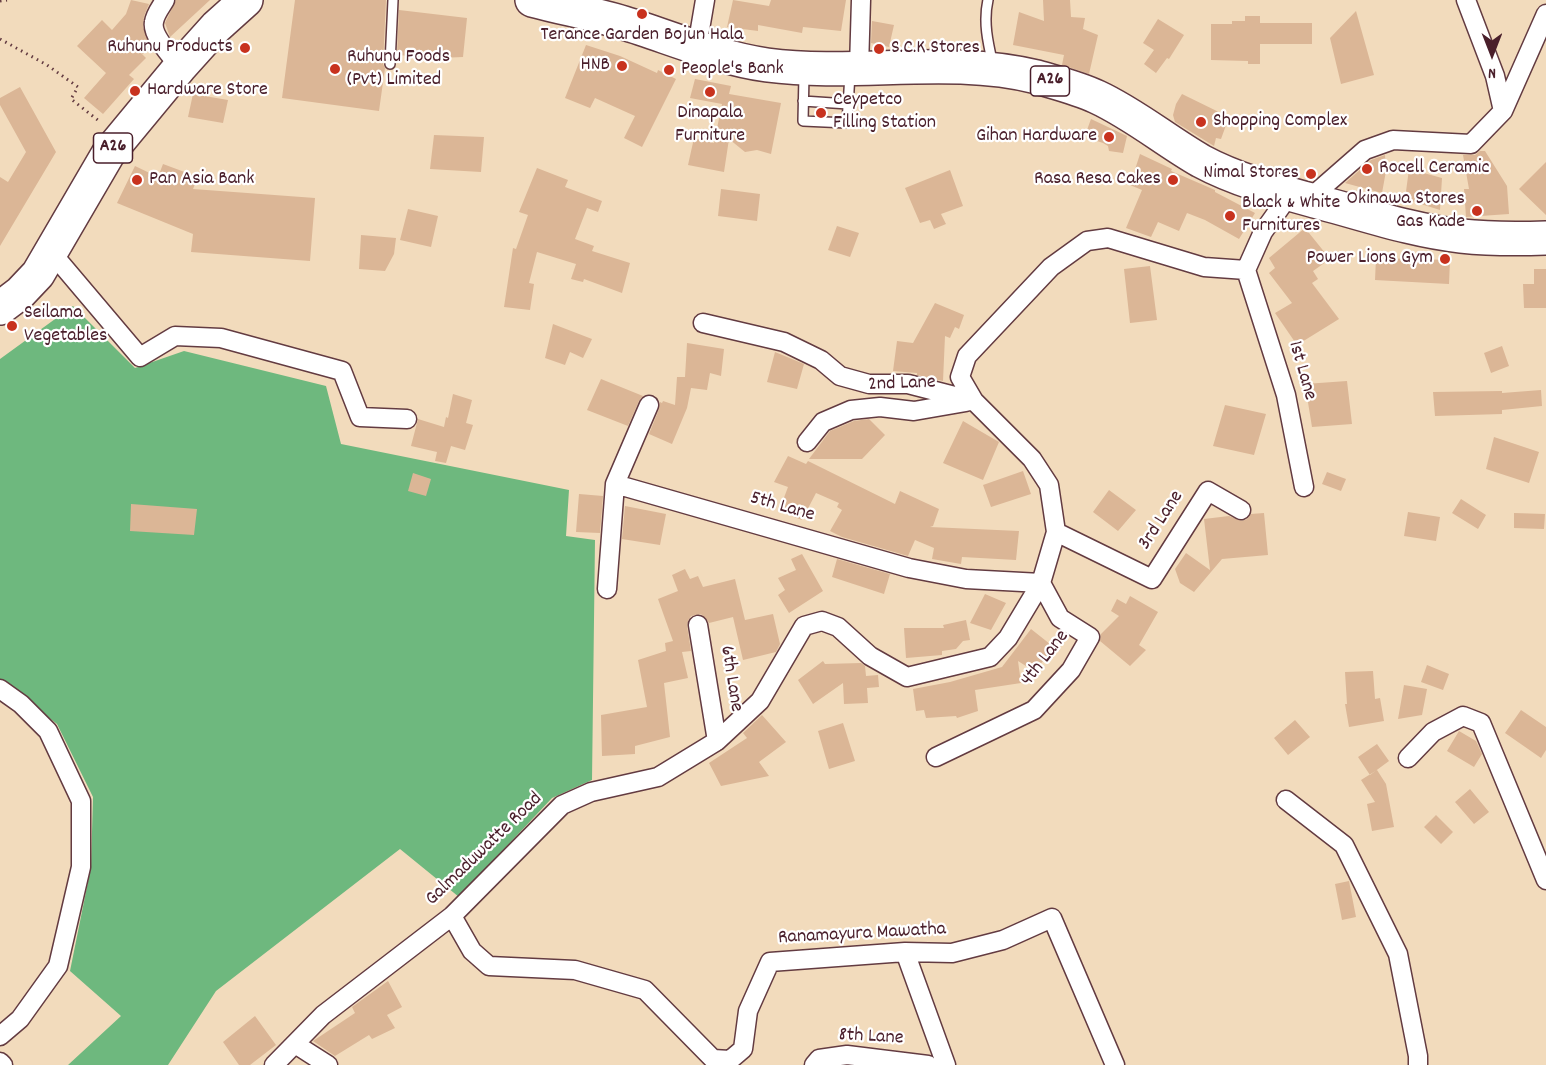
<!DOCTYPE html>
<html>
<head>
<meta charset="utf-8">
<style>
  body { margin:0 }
  #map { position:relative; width:1546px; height:1065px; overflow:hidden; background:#f2dbbc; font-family:Dekko,sans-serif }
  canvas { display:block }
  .north { position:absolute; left:1462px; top:24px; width:60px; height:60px; -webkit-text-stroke:4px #fff; paint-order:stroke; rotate:180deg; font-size:16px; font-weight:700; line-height:24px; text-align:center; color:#4a1f2b }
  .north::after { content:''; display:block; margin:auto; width:21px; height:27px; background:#4a1f2b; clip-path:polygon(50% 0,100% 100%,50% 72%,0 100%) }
</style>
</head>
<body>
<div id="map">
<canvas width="1546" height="1065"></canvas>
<div class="north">N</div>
</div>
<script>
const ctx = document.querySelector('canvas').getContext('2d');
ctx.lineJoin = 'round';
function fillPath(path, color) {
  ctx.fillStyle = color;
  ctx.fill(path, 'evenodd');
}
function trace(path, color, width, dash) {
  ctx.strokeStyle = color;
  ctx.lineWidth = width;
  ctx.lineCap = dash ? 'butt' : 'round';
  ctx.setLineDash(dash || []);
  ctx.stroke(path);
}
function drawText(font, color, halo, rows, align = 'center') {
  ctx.font = font + ' Dekko,sans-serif';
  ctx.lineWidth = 4.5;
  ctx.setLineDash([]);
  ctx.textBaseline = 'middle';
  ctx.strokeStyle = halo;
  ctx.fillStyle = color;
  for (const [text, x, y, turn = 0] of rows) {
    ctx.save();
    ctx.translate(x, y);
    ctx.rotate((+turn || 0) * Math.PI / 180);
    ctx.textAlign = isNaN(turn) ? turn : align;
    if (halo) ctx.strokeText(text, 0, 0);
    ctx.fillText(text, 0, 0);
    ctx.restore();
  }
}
fillPath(new Path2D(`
  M73,306L135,368L184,351L326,386L341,444L569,490L566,536L595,540L592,780L552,798L459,897L400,849L216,991L168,1065H68L121,1016L70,971L91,867L93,797L57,724L0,679V359Z`), '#6eb87e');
fillPath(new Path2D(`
  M131,0L149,4L144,16L143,27L152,49L142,54L146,58L129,75L134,79L103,114L84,98L106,73L77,46L102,20L112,30L126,14Z
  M176,0H210L170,37L165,23Z
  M295,0H386L383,64L385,68L379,111L282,98Z
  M733,0L769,6L771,0H846L841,31L803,27L802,33L758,25V31L727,27Z
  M1043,0H1070L1071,17L1085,18L1083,29L1098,35L1089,74L1062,65L1064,55L1013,45L1019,12L1044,21Z
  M399,10L467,18L463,57L439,58L397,55Z
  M1356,11L1374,75L1341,84L1330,38Z
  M1245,16H1260V23H1312V44H1260V64H1248V61L1211,60V24H1232V21H1245Z
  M1158,19L1184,35L1169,59L1167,58L1156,73L1144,64L1154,50L1143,43Z
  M872,21L894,25L889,47L871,43Z
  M586,45L620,56L657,73L658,70L676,79L642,147L624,138L635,116L595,98L590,108L565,98Z
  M695,79L731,86L729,94L781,103L771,154L757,150L745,152L729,139L724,172L688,165L694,138L714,143L722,104L690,98Z
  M20,87L56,152L0,246V177L8,182L26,152L0,105V98Z
  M193,94L228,100L223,123L188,117Z
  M1182,94L1229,117L1221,139L1216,138L1214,146L1175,122L1173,115L1176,104Z
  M1091,119L1127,136L1123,153L1109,151L1108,146L1103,143L1091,139L1087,130Z
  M434,135L484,137L481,172L430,169Z
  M1480,151H1485L1507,186L1509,214L1466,217L1464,189H1469L1463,155H1475Z
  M1140,154L1172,169L1171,171L1215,190V192L1255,213L1239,239L1205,220L1187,213L1179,231L1158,222L1151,237L1126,228L1142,190L1130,185Z
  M1385,155L1386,171L1382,193L1345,183L1371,160Z
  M1546,162V215L1519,189Z
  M163,164L198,177L193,189L315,198L310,261L191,252L193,234L117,203L135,166L158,177Z
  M537,168L568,180L565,187L602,201L598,212L587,208L575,239L594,246L592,251L630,263L622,293L584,279L583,282L571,279L576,264L537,252L529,283L534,284L530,310L504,307L513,248L516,249L528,215L519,212Z
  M1409,169L1442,178L1440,210L1405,199Z
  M950,170L963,206L941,214L946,224L934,229L930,220L920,223L905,188Z
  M721,189L760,194L757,221L718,216Z
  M408,209L438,216L431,247L400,240Z
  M837,226L859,233L850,257L828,250Z
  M1305,228L1330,259L1313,271L1318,279L1312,283L1339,319L1297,345L1275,313L1292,303L1269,273L1275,268L1269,258Z
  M361,235L396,238L394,254L385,271L359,269Z
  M1376,258L1450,260L1449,284L1375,280Z
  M1150,266L1157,320L1130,323L1124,269Z
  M1534,269H1546V308H1524L1523,284H1534Z
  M935,303L964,315L959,329L955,327L950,338L945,336L943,381L917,375V373L893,371L897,341L913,343Z
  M553,324L592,339L583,358L570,352L565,365L545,358Z
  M687,343L724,349L721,376L710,373L707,390L691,388L687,408L672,444L649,434L659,409L660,402L662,403L663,401L675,405L677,377H685Z
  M1502,346L1509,366L1491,373L1484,353Z
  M775,352L804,364L797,389L767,382Z
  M601,379L643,396L639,401L628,426L587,410Z
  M1347,381L1352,424L1312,427L1305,384Z
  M1541,390L1542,406L1502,410V414L1435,416L1433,392L1502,391V393Z
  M453,394L472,400L466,423L473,425L465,450L451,446L446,463L435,461L437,452L411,446L418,419L444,427L446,417L448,418Z
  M1225,405L1266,414L1254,455L1213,446Z
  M869,419L885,435L862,459H809L830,431L854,421Z
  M963,421L999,442L983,480L943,463Z
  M1494,437L1539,452L1529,483L1486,469Z
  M788,456L806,464L808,461L895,504L900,491L939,509L933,526L930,527L1019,531L1016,560L962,557L961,564L932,559L934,548L915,540L908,556L842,537L830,531L842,510L837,507L839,503L816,493L802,520L779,511L788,487L774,482Z
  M1023,471L1031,494L991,507L983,485Z
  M1327,472L1346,479L1341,491L1322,484Z
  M413,473L431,479L426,496L408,491Z
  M1109,490L1136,510L1118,531L1093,512Z
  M579,494L603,496L600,533L576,532Z
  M1461,499L1486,515L1478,529L1452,513Z
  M131,504L197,509L194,535L130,531Z
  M625,506L666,514L660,545L622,539Z
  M1408,512L1440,517L1436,541L1404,536Z
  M1264,513L1268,555L1222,559L1194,592L1180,583L1175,569L1186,553L1210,570L1204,519L1229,516L1242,521L1247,519L1251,514Z
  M1514,513L1545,514L1544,529L1514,528Z
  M802,554L823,591L789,613L778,595L785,590L778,578L796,570L791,559Z
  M837,559L890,574L884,594L832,577Z
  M685,569L690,579L698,576L703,587L735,579L745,620L773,614L780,644L776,652L743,660L733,617L709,623L701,614L691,616L688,621L687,626L691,651L682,652L688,678L664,683L670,737L635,746V754L602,756L601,715L647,707L638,660L666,651L665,643L673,641L658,599L678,591L672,575Z
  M985,594L1006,603L991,630L970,623Z
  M1130,596L1158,612L1139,645L1146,650L1130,666L1100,641L1101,634L1119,616L1111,611L1117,599L1126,604Z
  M966,620L970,640L963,641L956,649L942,651V655L906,658L904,628H944L943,625Z
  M1031,629L1055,648L1034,671L1018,661L1021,683L975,690L978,711L957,718L956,716L926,718L924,710L916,711L913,689L950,682L1002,667Z
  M823,661L825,664L861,663L865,666L866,676L878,675L879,687L867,688L868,703L844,704L843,683L813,704L798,680Z
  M1427,665L1449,674L1443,690L1421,682Z
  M1373,671L1375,699L1380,698L1384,721L1349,727L1345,704H1347L1345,672Z
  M1404,685L1427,689L1422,715L1398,719Z
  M1521,710L1546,727V750L1541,758L1505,733Z
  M762,715L786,742L759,762L769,776L721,786L709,763L747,738L743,733Z
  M1295,720L1310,737L1288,755L1274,738Z
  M843,723L855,761L829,769L818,731Z
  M1459,731L1476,741L1482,754L1474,767L1447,751Z
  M1377,744L1389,761L1370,775L1358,757Z
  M1377,770L1386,784L1394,827L1372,831L1367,804L1375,802L1361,780Z
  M1470,789L1489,812L1474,824L1455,802Z
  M1436,815L1453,832L1441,844L1424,827Z
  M1349,881L1356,917L1342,920L1335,884Z
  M388,981L402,1007L387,1015L395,1028L372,1039L369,1035L335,1056L313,1041L355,1013L352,1007Z
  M255,1016L276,1045L250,1065H239L223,1042Z`), '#dbb696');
const lane = new Path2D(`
  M988,0C983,22 988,43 993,65
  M390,64L393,0
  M804,75L803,121L847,123L850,74
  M803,101L848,104`);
const street = new Path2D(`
  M165,0C161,7 155,14 154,22C151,35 172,57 180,67
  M1466,0L1495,76L1503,111
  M697,47L705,0
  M859,68L861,0
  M1309,199L1365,150L1393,140L1471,144L1503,111L1546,14
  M52,253L140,357L175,336L221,338L342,371L360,417L407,419
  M1246,270L1286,395L1304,487
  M703,323L784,342L821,360L840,376L869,384H908L974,401
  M807,442L823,422L851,410L880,407L914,411L966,402
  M615,484L649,405
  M1056,532L1152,579L1208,491L1241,510
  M607,589L615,484L909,568L966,579L1041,583L1060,618L1090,637L1071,670L1034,710L936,757
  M698,625L717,741
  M0,689L21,704L48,731L81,801V867L58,966L20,1019L0,1036
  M1408,758L1433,732L1463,716L1481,723L1546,880
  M1286,800L1344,845L1398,954L1418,1056V1065
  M452,916L472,951L489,966L575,970L645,990L713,1059L730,1060L743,1049L748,1011L770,962L905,952L952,953L1003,940L1052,918L1115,1065
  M905,952L946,1065
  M295,1044L328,1065
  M0,1062L3,1065
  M274,1065L323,1015L452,916L562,805L591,792L658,777L717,741L760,701L804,626L822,621L838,627L870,656L907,677L990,657L1008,638L1041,583L1056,532L1049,485L1032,459L974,401L960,377L967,356L1051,267L1087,241L1108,238L1204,267L1246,270L1263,232L1290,194
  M814,1065L819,1059L847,1055L928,1065`);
const highway = new Path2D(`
  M532,0C562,8 594,14 624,23C672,38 718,58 767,65C857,77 948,55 1037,77C1057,83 1078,88 1097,97C1134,114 1166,141 1201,161C1238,181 1282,192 1322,203C1367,215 1414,231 1461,236C1489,239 1518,239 1546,238
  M0,308L20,293L38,274L108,154L180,67L216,27L246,0`);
trace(lane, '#633b41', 12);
trace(street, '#633b41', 21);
trace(highway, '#633b41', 36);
trace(new Path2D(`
  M0,1L7,0
  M0,39L47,65L78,87L71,99L99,121`), '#633b41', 3, [1.5, 4.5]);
trace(lane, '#fff', 9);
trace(street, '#fff', 18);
trace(highway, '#fff', 33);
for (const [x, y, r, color] of [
  [642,14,6,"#c8321e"],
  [245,48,6,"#c8321e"],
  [879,49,6,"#c8321e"],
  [622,66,6,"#c8321e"],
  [335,69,6,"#c8321e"],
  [669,70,6,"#c8321e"],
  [135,91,6,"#c8321e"],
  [710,92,6,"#c8321e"],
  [821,113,6,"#c8321e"],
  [1201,122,6,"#c8321e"],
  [1109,137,6,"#c8321e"],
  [1367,169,6,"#c8321e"],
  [1311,174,6,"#c8321e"],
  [137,180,6,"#c8321e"],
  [1173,180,6,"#c8321e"],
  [1477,211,6,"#c8321e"],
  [1230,216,6,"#c8321e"],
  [1445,259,6,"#c8321e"],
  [12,326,6,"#c8321e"]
]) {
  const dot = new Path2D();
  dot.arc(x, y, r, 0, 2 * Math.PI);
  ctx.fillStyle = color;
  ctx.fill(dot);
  trace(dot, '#fff', 2);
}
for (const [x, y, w] of [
  [1050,81,39],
  [113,148,39]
]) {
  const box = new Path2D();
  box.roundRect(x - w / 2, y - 15, w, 30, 4.5);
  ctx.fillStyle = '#fff';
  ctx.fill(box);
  trace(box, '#4a1f2b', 1.5);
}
drawText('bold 18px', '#4a1f2b', null, [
  ["A26",1050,81],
  ["A26",113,148]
]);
drawText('20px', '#4a1f2b', '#fff', [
  ["Terance Garden Bojun Hala",642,36,"center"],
  ["Ruhunu Products",233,48,"right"],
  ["S.C.K Stores",891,49],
  ["Ruhunu Foods",347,58],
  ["(Pvt) Limited",347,81],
  ["HNB",610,66,"right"],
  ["People's Bank",681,70],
  ["Hardware Store",147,91],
  ["Ceypetco",833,101],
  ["Filling Station",833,124],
  ["Dinapala",710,114,"center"],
  ["Furniture",710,137,"center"],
  ["Shopping Complex",1213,122],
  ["Gihan Hardware",1097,137,"right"],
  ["Rocell Ceramic",1379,169],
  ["Nimal Stores",1299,174,"right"],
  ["Pan Asia Bank",149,180],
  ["Rasa Resa Cakes",1161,180,"right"],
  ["Okinawa Stores",1465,200,"right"],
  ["Gas Kade",1465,223,"right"],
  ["Black & White",1242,204],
  ["Furnitures",1242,227],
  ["Power Lions Gym",1433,259,"right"],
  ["Seilama",24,314],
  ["Vegetables",24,337]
], 'left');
drawText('20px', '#4a1f2b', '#fff', [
  ["1st Lane",1301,371,74],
  ["2nd Lane",902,385,-2],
  ["5th Lane",782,508,16],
  ["3rd Lane",1162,521,-57],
  ["4th Lane",1046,659,-52],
  ["6th Lane",730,679,81],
  ["Galmaduwatte Road",485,850,-44],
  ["Ranamayura Mawatha",862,935,-3],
  ["8th Lane",871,1038,3]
]);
</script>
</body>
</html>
